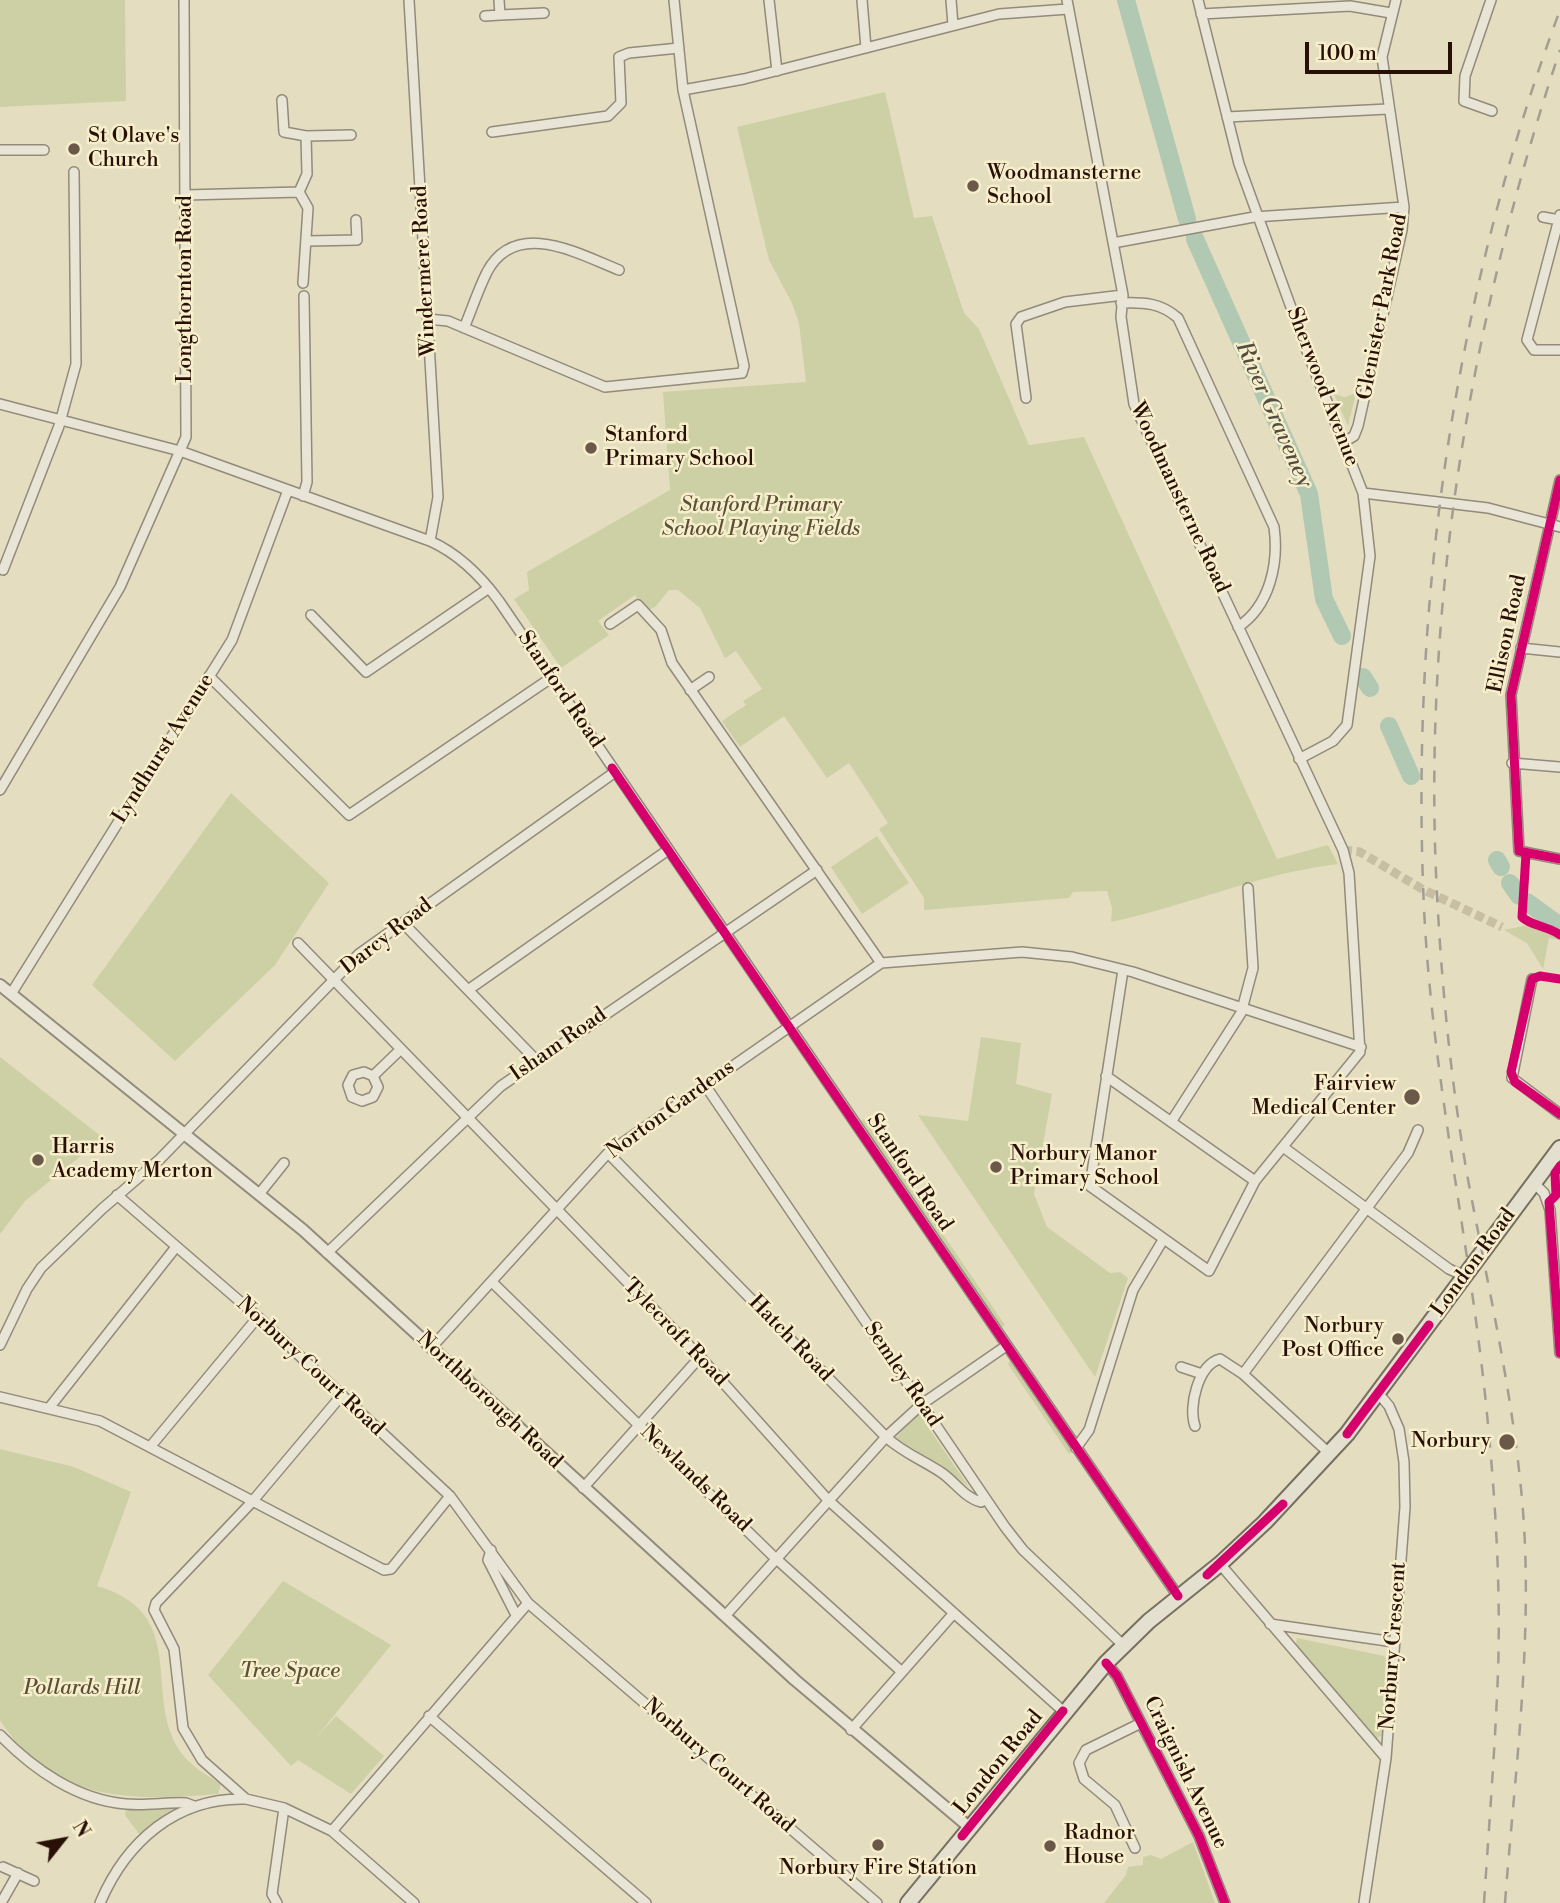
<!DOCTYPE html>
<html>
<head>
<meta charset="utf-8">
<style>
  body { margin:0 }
  #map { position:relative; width:1560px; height:1903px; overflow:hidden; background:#e4ddc0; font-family:"Libre Bodoni",serif }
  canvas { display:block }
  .north { position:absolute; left:28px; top:1805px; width:70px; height:70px; -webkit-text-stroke:5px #f7eecc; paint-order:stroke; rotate:59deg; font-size:19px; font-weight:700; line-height:28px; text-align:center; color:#291007 }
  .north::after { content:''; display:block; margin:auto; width:24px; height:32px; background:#291007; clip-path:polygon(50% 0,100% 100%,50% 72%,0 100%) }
  .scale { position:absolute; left:1305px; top:42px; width:147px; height:32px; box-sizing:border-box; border:4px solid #291007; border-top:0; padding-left:9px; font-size:21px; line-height:24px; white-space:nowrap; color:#291007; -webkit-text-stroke:5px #f7eecc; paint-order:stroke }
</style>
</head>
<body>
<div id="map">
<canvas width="1560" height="1903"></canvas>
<div class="north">N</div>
<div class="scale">100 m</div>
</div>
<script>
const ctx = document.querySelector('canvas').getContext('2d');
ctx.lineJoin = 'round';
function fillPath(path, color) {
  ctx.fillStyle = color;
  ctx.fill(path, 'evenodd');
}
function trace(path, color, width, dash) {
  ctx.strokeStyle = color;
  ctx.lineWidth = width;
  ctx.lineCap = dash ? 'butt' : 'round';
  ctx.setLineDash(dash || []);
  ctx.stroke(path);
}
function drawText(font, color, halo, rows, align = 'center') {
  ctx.font = font + ' "Libre Bodoni",serif';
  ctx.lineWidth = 5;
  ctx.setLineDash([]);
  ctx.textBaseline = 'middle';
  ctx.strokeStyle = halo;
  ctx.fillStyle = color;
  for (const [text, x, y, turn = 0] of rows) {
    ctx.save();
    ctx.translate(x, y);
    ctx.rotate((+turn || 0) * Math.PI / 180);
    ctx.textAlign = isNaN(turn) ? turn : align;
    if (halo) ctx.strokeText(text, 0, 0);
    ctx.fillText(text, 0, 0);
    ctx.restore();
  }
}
fillPath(new Path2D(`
  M0,0H125L126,101L0,107Z
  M885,92L914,218L932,216L964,313L979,329L1029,445L1084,437L1277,859L1328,845L1338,864C1260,873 1187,906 1111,922L1112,908L1107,891L1073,892L1069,898L924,910V898L879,829L888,823L849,763L827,778L784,716L740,747L722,721L746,705L743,701L762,689L736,651L725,658L700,608L678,590H669L655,607L646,611L635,595L598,621L609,635L561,668L514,599L529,590L527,572L670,490L663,392L806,382L799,323L792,303L769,260L737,127Z
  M1334,394L1345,397L1356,393L1348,426Z
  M231,793L329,883L275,965L175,1061L92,985Z
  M877,836L909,883L862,914L831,867Z
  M1528,925L1548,930L1560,938V940L1549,938L1543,969L1527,943L1504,930Z
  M981,1037L1021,1043L1016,1084L1052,1094L1034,1194L1047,1227L1110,1273L1120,1272L1128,1278L1095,1377L918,1115L968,1121Z
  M0,1057L103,1138L25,1201L0,1234Z
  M864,1119L1005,1325L1002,1327L991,1312L861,1121Z
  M1010,1361L1072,1452L1069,1454L1008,1364Z
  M919,1414L969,1487L895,1438Z
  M0,1449L74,1467L131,1492L97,1586C193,1614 140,1697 182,1754C193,1768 207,1775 221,1784L218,1794C131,1801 53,1803 0,1720Z
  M283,1581L391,1645L315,1739L336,1716L384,1756L351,1794L298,1760L291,1766L208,1675Z
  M1297,1638L1384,1656L1389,1664L1382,1736L1376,1738L1295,1648Z
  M173,1807L174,1811L139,1834L125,1815L126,1809Z
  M1193,1842L1215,1903H1104L1126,1875L1128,1867L1143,1865V1857L1151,1855L1161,1859Z`), '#ccd0a4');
trace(new Path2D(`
  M1126,0L1187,219
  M1195,239L1309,494L1324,599L1342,636
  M1363,677L1370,688
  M1389,726L1411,776
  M1497,860L1501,867
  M1510,883L1519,896
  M1527,902L1560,926`), '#b1c8b2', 18);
trace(new Path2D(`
  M1343,850L1360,852L1422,889L1502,927`), '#c8bea4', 9, [9, 4.5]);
const minor = new Path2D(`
  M409,0L438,497L430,541
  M499,0L500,15L544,13
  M769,0L777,71
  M862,0L866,48
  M951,0L953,25
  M1067,0L1123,295L1121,317L1134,404L1343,850L1349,873L1360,1052L1255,1181L1209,1271L1090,1186L1123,970
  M1198,0L1239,164L1305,346L1363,493L1370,556L1347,725L1333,741L1299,759
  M1491,0L1465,76L1464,101L1492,111
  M1201,14L1350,6L1391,13
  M485,16L500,15
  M683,90L744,79L999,14L1068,9
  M282,100L284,132L306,136
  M1227,117L1388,109
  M492,132L608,116L621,103L619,57L629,53L679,48
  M0,150H44
  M299,192L307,174L306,136L351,135
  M186,195L299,192L308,208L303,283
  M1560,215L1527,340L1534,350H1560
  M1543,217L1559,220
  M308,241L357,240L356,220
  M1113,243L1254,217L1404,207
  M1121,303C1144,302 1161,303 1178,318L1274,527C1279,563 1270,606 1238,627
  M428,319L448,321L605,387L742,373L744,366L683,90L674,0
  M464,328C472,309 478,290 487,272C516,218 579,254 619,270
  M1026,398L1016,324L1021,317L1065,302L1123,295
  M0,404L180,451L430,541C459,554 480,575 499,601L1178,1596
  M1344,442L1354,436L1358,426L1402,230L1404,207L1382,57L1396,0
  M1560,480L1511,695L1519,851L1560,859
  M1363,493L1488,508L1560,527
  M303,496L307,482L304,296
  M3,570L59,426L76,364L74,172
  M311,615L366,672L489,588
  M610,624L638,605L661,630L672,663L881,963
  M1521,648L1560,652
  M209,676L349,815L551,678
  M690,690L709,677
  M1512,763L1560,767
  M0,790L120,587L186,437L184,0
  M403,923L537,1061
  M298,943L703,1360L828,1500L1063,1711
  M1532,979L1512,1078L1560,1114
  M468,990L668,850
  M11,994L232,640L288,490
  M373,1076L364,1072L353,1075L348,1085L352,1097L362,1101L373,1097L378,1087L373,1076L401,1049
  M1106,1076L1255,1181
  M705,1085L1005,1527L1023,1550L1123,1645
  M1171,1122L1241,1013L1253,968L1248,888
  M1283,1147L1449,1269L1464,1276
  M608,1153L886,1437C903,1453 923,1460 942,1473C955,1482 965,1498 981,1502L986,1499
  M1533,1182L1544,1193L1550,1210L1560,1353
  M260,1193L284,1163
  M117,1195L258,1317L450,1496L528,1603L877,1903
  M327,1253L501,1086L817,870
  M492,1282L772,1555L902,1672
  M0,1345L27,1289L41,1268L102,1209L160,1159L359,954L615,772
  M431,1348L608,1153L881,963L1022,952L1072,957L1133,972L1361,1047
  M1181,1367L1202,1374
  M1243,1374L1408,1153L1418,1130
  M341,1396L251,1503L156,1603L154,1610L174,1649L183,1728L202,1760L246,1799L284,1808L332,1831L414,1903
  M0,1397L100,1421L384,1570L391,1569L450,1496
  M49,1408L176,1247
  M1195,1426C1188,1407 1198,1365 1220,1359L1243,1374L1330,1454
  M150,1447L258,1317
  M1076,1448L1089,1430L1133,1290L1163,1240
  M583,1488L700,1357
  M491,1550L488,1560L516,1615
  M1220,1564L1386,1758
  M725,1616L886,1437L922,1404L1006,1346
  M1270,1624L1394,1642
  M1106,1663L1117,1676L1199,1836L1225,1903
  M429,1716L646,1903
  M851,1730L954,1613
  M0,1735C33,1769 77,1800 126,1804C146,1806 166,1802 186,1803L194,1806
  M332,1831L528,1603
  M1135,1848L1115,1805L1084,1779L1079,1763L1086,1750L1141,1723
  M3,1867L34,1881
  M1,1903L18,1873
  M100,1903C126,1842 176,1797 246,1799
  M277,1903L272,1894L284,1808
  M1364,1903L1386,1758L1405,1507L1404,1462L1399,1429L1389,1406L1379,1394`);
const tertiary = new Path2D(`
  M0,985L303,1230L795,1680L969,1827`);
const trunk = new Path2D(`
  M908,1903L1106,1663L1149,1621L1220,1564L1265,1522L1347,1434L1560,1148`);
trace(minor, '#928a7a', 12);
trace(tertiary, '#928a7a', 14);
trace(trunk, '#776f60', 18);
trace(minor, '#e8e5d6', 9);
trace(tertiary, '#e8e5d6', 10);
trace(trunk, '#e4e0cf', 14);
trace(new Path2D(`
  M1484,1903C1489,1826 1495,1749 1498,1673C1501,1583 1495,1493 1486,1404C1469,1238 1432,1075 1424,908C1410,604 1454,295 1560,10
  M1505,1903C1515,1770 1534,1632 1522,1499C1512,1389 1487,1282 1467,1174C1452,1087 1443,1000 1438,912C1420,621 1468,326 1560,50`), '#a39d92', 2.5, [12, 12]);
trace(new Path2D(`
  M1560,480L1511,695L1519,851L1560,859
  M612,768L1178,1596
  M1526,854L1522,917C1531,926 1548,926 1560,935
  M1560,979L1540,976L1532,979L1511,1072L1515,1082L1560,1114
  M1560,1166L1555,1173L1556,1195L1549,1202L1560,1353
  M1347,1434L1429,1325
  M1207,1575L1283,1504
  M1106,1663L1117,1676L1199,1836L1225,1903
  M962,1836L1063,1711`), '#d6006c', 9);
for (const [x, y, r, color] of [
  [74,149,7,"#6a5848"],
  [973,186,7,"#6a5848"],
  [591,448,7,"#6a5848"],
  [1412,1097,9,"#6a5848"],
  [38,1160,7,"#6a5848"],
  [996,1167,7,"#6a5848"],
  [1398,1339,7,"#6a5848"],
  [1507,1442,9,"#6a5848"],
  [878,1845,7,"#6a5848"],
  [1050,1846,7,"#6a5848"]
]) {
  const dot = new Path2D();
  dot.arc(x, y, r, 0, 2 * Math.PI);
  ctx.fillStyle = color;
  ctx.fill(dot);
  trace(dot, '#f7eecc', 2.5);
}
drawText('21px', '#291007', '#f7eecc', [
  ["St Olave's",88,137],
  ["Church",88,161],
  ["Woodmansterne",987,174],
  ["School",987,198],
  ["Stanford",605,436],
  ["Primary School",605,460],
  ["Fairview",1396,1085,"right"],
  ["Medical Center",1396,1109,"right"],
  ["Harris",52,1148],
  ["Academy Merton",52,1172],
  ["Norbury Manor",1010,1155],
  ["Primary School",1010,1179],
  ["Norbury",1384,1327,"right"],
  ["Post Office",1384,1351,"right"],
  ["Norbury",1491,1442,"right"],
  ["Radnor",1064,1834],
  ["House",1064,1858],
  ["Norbury Fire Station",878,1869,"center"]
], 'left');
drawText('21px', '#291007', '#f7eecc', [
  ["Windermere Road",425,271,-93],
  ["Longthornton Road",186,289,-90],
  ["Glenister Park Road",1383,307,-79],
  ["Sherwood Avenue",1322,387,69],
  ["Woodmansterne Road",1179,498,65],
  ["Ellison Road",1508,634,-78],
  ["Stanford Road",560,690,56],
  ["Lyndhurst Avenue",164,749,-58],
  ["Darcy Road",387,937,-38],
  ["Isham Road",559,1045,-35],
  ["Norton Gardens",671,1110,-36],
  ["Stanford Road",909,1173,56],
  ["London Road",1474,1263,-54],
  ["Tylecroft Road",675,1333,46],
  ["Hatch Road",790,1339,46],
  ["Norbury Court Road",310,1367,43],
  ["Semley Road",902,1375,56],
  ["Northborough Road",489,1401,43],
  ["Newlands Road",695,1479,44],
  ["Norbury Crescent",1394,1646,-86],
  ["London Road",999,1763,-51],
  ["Norbury Court Road",718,1766,41],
  ["Craignish Avenue",1185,1773,64]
]);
drawText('italic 21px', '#5b4f36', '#f7eecc', [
  ["Stanford Primary",761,506],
  ["School Playing Fields",761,530],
  ["Tree Space",290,1672],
  ["Pollards Hill",82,1689]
]);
drawText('italic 23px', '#514d41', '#f7eecc', [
  ["River Graveney",1273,415,66]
]);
</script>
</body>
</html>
